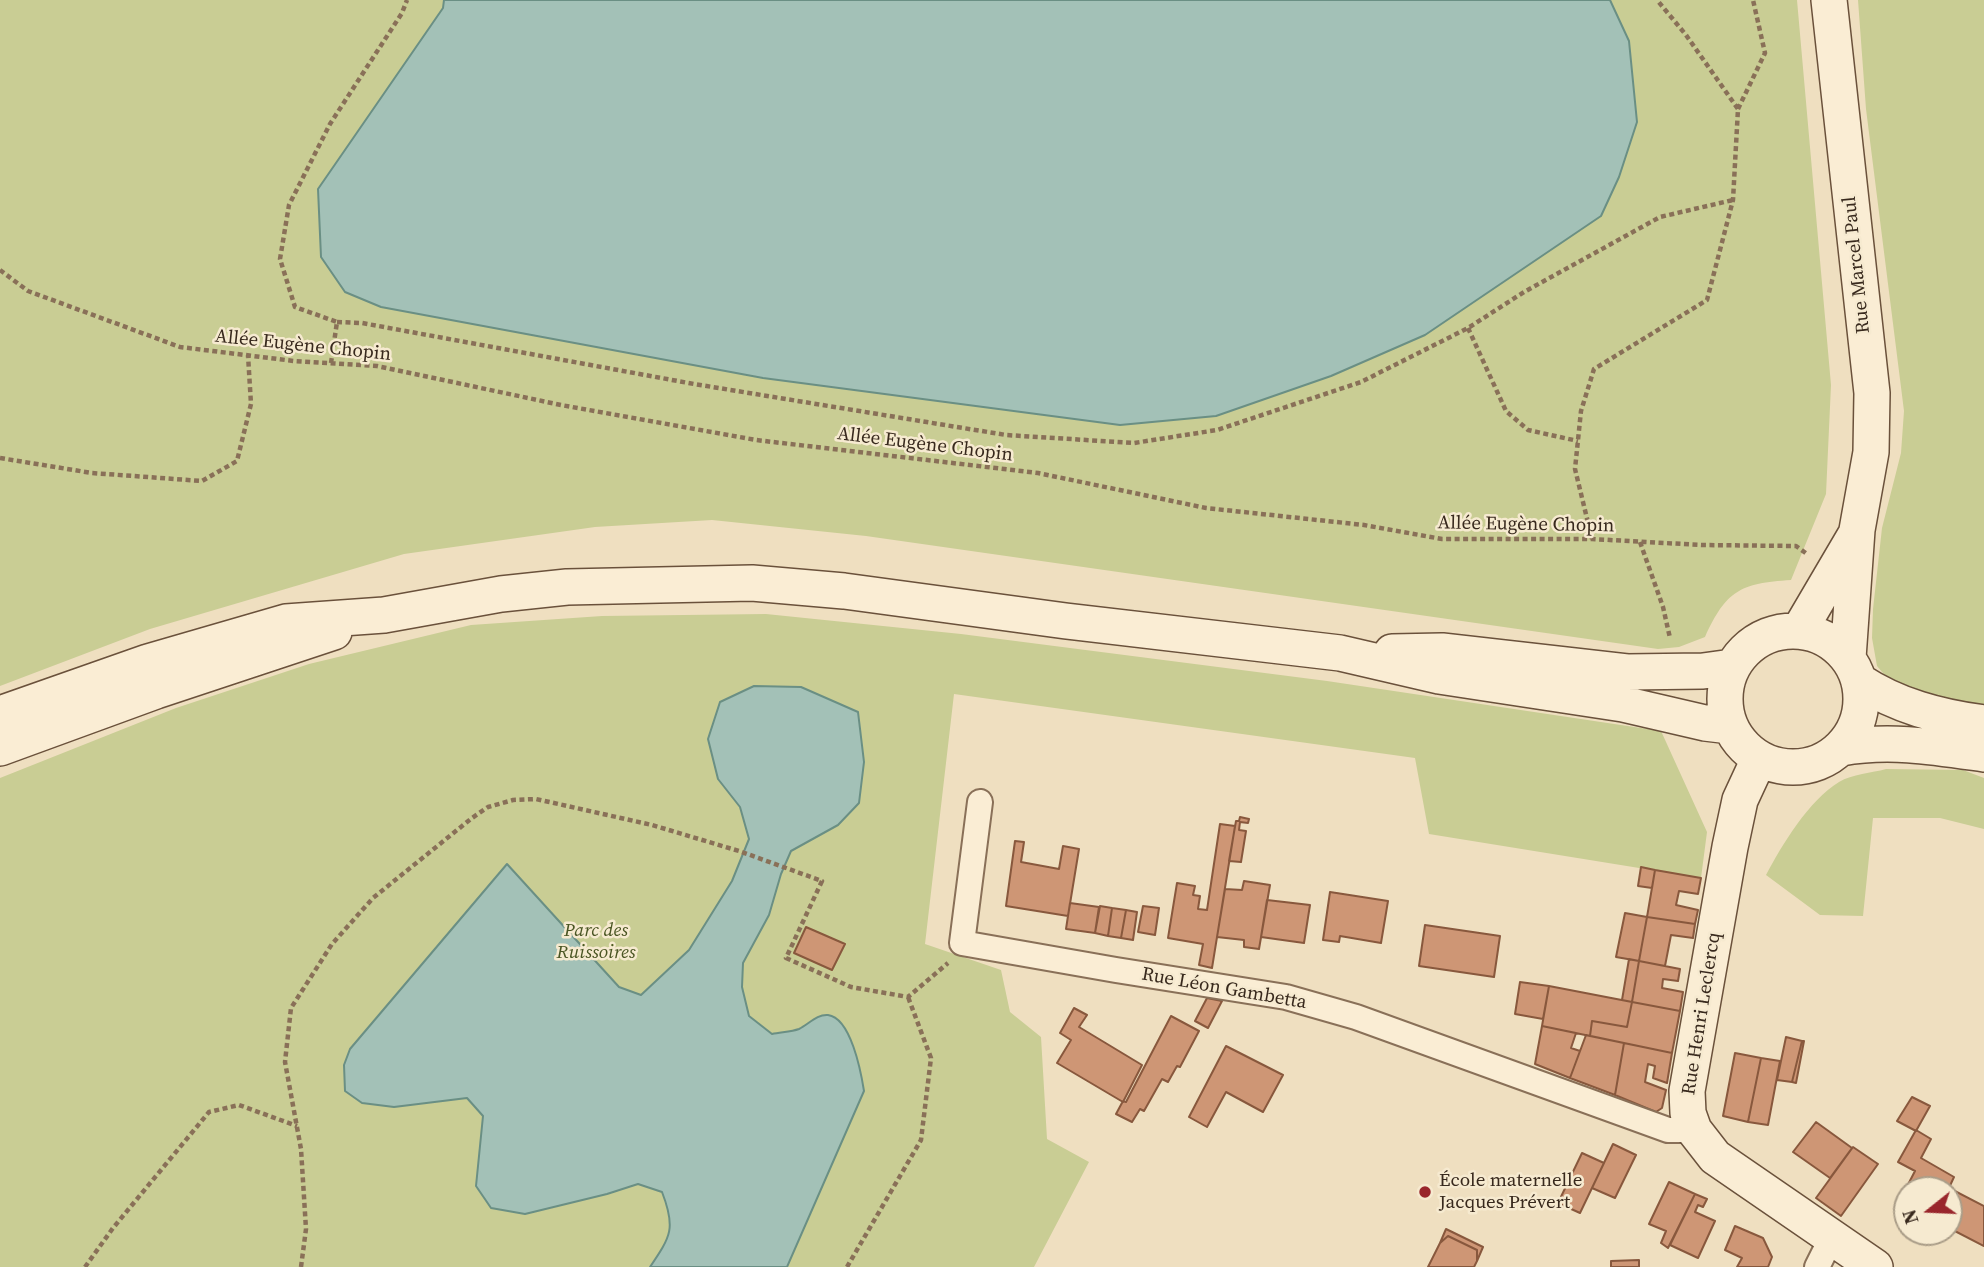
<!DOCTYPE html>
<html>
<head>
<meta charset="utf-8">
<style>
  body { margin:0 }
  #map { position:relative; width:1984px; height:1267px; overflow:hidden; background:#efdfc0; font-family:"Source Serif 4",serif }
  canvas { display:block }
  .north { position:absolute; left:1893px; top:1176px; width:70px; height:70px; box-sizing:border-box; background:#f6ead0; border:2px solid #aa9d88; border-radius:50%; rotate:252deg; font-size:19px; font-weight:700; line-height:28px; text-align:center; color:#38291d }
  .north::after { content:''; display:block; margin:auto; width:24px; height:32px; background:#99262c; clip-path:polygon(50% 0,100% 100%,50% 72%,0 100%) }
</style>
</head>
<body>
<div id="map">
<canvas width="1984" height="1267"></canvas>
<div class="north">N</div>
</div>
<script>
const ctx = document.querySelector('canvas').getContext('2d');
ctx.lineJoin = 'round';
function fillPath(path, color) {
  ctx.fillStyle = color;
  ctx.fill(path, 'evenodd');
}
function trace(path, color, width, dash) {
  ctx.strokeStyle = color;
  ctx.lineWidth = width;
  ctx.lineCap = dash ? 'butt' : 'round';
  ctx.setLineDash(dash || []);
  ctx.stroke(path);
}
function drawText(font, color, halo, rows, align = 'center') {
  ctx.font = font + ' "Source Serif 4",serif';
  ctx.lineWidth = 5;
  ctx.setLineDash([]);
  ctx.textBaseline = 'middle';
  ctx.strokeStyle = halo;
  ctx.fillStyle = color;
  for (const [text, x, y, turn = 0] of rows) {
    ctx.save();
    ctx.translate(x, y);
    ctx.rotate((+turn || 0) * Math.PI / 180);
    ctx.textAlign = isNaN(turn) ? turn : align;
    if (halo) ctx.strokeText(text, 0, 0);
    ctx.fillText(text, 0, 0);
    ctx.restore();
  }
}
fillPath(new Path2D(`
  M0,0H1797L1831,385L1826,494L1791,580C1740,583 1726,591 1705,637L1679,647L1658,649L866,536L712,520L595,527L404,554L150,629L0,686Z
  M1858,0H1984V705L1917,696L1893,685L1877,666L1872,638L1873,609L1882,528L1901,453L1904,411L1866,109Z
  M766,614L961,634L1327,681L1661,731L1707,832L1701,878L1429,834L1415,758L954,694L925,944L1001,970L1010,1012L1041,1037L1047,1139L1089,1162L1034,1267H0V778L176,708L309,664L471,625L602,616Z
  M1886,769L1963,770L1984,778V829L1940,818H1873L1863,916L1820,915L1766,875C1782,845 1809,800 1839,782C1852,774 1872,773 1886,769Z`), '#c9cd94');
const water = new Path2D(`
  M444,0H1610L1629,41L1637,122L1619,177L1601,216L1425,335L1331,376L1216,416L1120,425L763,378L381,307L345,292L321,257L318,189L443,8Z
  M754,686L801,687L858,712L864,762L859,803L838,825L791,851L781,874L769,915L743,963L742,987L749,1016L772,1034C781,1032 791,1032 799,1029C809,1024 817,1014 828,1015C851,1018 861,1072 864,1091L787,1267H650C671,1236 676,1228 662,1192L638,1184L607,1194L525,1214L491,1208L476,1186L483,1116L467,1098L394,1107L362,1103L345,1091L344,1065L350,1049L507,864L619,987L641,995L689,950L732,881L749,839L740,807L718,779L708,739L720,702Z`);
fillPath(water, '#a3c1b7');
trace(water, '#6a8f84', 2);
const building = new Path2D(`
  M1240,817L1249,819L1248,823L1240,822L1239,830L1246,831L1241,862L1229,861L1236,821H1239Z
  M1220,824L1235,826L1212,968L1199,965L1203,944L1168,938L1177,883L1195,886L1193,895L1200,896L1198,909L1207,910Z
  M1015,841L1024,842L1021,862L1059,869L1063,846L1079,849L1068,916L1006,906Z
  M1641,867L1655,870L1652,888L1638,886Z
  M1655,870L1701,878L1698,894L1679,891L1676,905L1698,910L1695,924L1647,917Z
  M1244,881L1270,885L1259,949L1244,947V940L1217,937L1225,889L1242,890Z
  M1330,892L1388,901L1381,943L1340,936L1339,942L1323,940Z
  M1267,900L1310,905L1304,943L1261,937Z
  M1070,903L1099,907L1095,933L1066,929Z
  M1100,906L1112,908L1108,936L1095,933Z
  M1143,906L1159,908L1155,935L1138,932Z
  M1112,908L1126,910L1121,938L1108,936Z
  M1126,910L1137,912L1133,940L1121,938Z
  M1625,913L1647,917L1639,961L1616,957Z
  M1647,917L1695,924L1693,938L1671,935L1665,966L1639,961Z
  M1425,925L1500,936L1494,977L1419,966Z
  M806,927L845,944L832,970L794,953Z
  M1629,959L1639,961L1632,1002L1622,1000Z
  M1639,961L1680,969L1678,981L1663,979L1662,988L1683,992L1680,1011L1632,1002Z
  M1520,982L1549,986L1543,1019L1515,1014Z
  M1549,986L1632,1002L1627,1027L1592,1021L1590,1036L1542,1026Z
  M1207,998L1222,1001L1208,1028L1195,1021Z
  M1632,1002L1680,1011L1672,1053L1590,1036L1592,1021L1627,1027Z
  M1074,1008L1087,1015L1079,1027L1142,1065L1123,1102L1057,1063L1071,1040L1060,1033Z
  M1171,1016L1199,1031L1180,1067L1177,1066L1168,1082L1162,1079L1144,1111L1140,1109L1132,1122L1116,1114L1123,1101L1126,1102Z
  M1542,1026L1576,1033L1571,1048L1580,1051L1570,1078L1535,1064Z
  M1586,1035L1624,1043L1615,1095L1570,1078Z
  M1786,1037L1802,1041L1792,1082L1777,1080Z
  M1802,1041H1804L1796,1083L1792,1082Z
  M1624,1043L1672,1053L1667,1083L1653,1078L1655,1066L1648,1064L1645,1082L1666,1090L1662,1108L1656,1112L1615,1095Z
  M1226,1046L1283,1075L1263,1112L1226,1092L1207,1127L1189,1117Z
  M1735,1053L1761,1058L1748,1122L1723,1116Z
  M1761,1058L1780,1061L1768,1125L1748,1122Z
  M1912,1097L1930,1106L1916,1131L1897,1121Z
  M1816,1122L1852,1148L1830,1178L1793,1152Z
  M1916,1130L1931,1139L1921,1158L1954,1177L1948,1190H1907V1206L1899,1202L1915,1171L1898,1162Z
  M1613,1144L1636,1155L1615,1198L1592,1188Z
  M1853,1147L1878,1164L1841,1216L1816,1198Z
  M1582,1153L1604,1163L1580,1213L1558,1203Z
  M1669,1182L1695,1194L1668,1248L1661,1243L1666,1231L1649,1224Z
  M1949,1188L1984,1206V1246L1949,1228Z
  M1695,1194L1707,1199L1703,1207L1698,1205L1695,1212L1715,1221L1698,1258L1670,1245Z
  M1735,1226L1763,1238L1772,1257L1768,1267H1737L1742,1258L1725,1250Z
  M1446,1229L1483,1247L1477,1261V1250L1448,1236L1440,1243Z
  M1448,1236L1477,1250V1261L1474,1267H1428L1440,1243Z
  M1639,1260V1267H1611V1261Z`);
fillPath(building, '#ce9675');
trace(building, '#88583d', 2);
const street = new Path2D(`
  M980,802L962,943L1116,970L1286,997L1356,1017L1668,1130H1694
  M1817,1267L1832,1237`);
const secondary = new Path2D(`
  M1829,0L1872,393L1871,452L1857,530L1848,658
  M1725 699a68 68 0 1 1 136 0a68 68 0 1 1-136 0Z
  M1799,631L1856,534
  M1392,652L1442,651L1627,672L1703,671L1732,667
  M1859,681C1897,706 1939,717 1984,723
  M0,714L148,662L286,622L384,615L501,594L567,587L752,583L844,591L1066,621L1340,653L1439,676L1623,704L1705,723L1730,726
  M0,748L156,691L334,632
  M1841,748C1890,739 1936,747 1984,754
  M1759,759L1740,800L1730,847L1687,1091L1688,1113L1694,1130L1715,1157L1875,1267`);
trace(street, '#897058', 28);
trace(secondary, '#6a513b', 38);
trace(new Path2D(`
  M1738,109L1765,53L1753,0
  M0,270L28,291L180,347L294,361L377,366L561,405L756,440L1038,473L1206,508L1364,525L1442,539H1592L1701,545L1796,546L1807,554
  M337,322L362,323L694,384L1006,435L1134,443L1217,430L1361,382L1468,328L1524,292L1660,217L1733,200
  M1468,328L1506,411L1528,430L1578,441
  M331,363L337,322L295,307L280,259L289,205L330,124L402,13L407,0
  M0,458L92,473L202,481L237,461L251,404L248,355
  M1592,539L1575,469L1581,411L1594,369L1707,300L1733,200L1738,109L1686,35L1657,0
  M1640,542L1663,607L1670,638
  M85,1267L113,1228L209,1112L239,1105L297,1126
  M301,1267L306,1229L301,1149L285,1062L291,1008L332,944L373,898L472,818L488,807L513,800L536,799L652,825L739,851L822,881L786,958L851,987L908,997L948,963
  M847,1267L921,1140L931,1058L908,997`), '#897058', 4.5, [5, 3.5]);
trace(street, '#faedd4', 24);
trace(secondary, '#faedd4', 35);
for (const [x, y, r, color] of [
  [1425,1192,7,"#99262c"]
]) {
  const dot = new Path2D();
  dot.arc(x, y, r, 0, 2 * Math.PI);
  ctx.fillStyle = color;
  ctx.fill(dot);
  trace(dot, '#f6ead0', 2.5);
}
drawText('19px', '#38291d', '#f6ead0', [
  ["Rue Marcel Paul",1857,265,-96],
  ["Allée Eugène Chopin",303,346,6],
  ["Allée Eugène Chopin",925,445,7],
  ["Allée Eugène Chopin",1526,525,1],
  ["Rue Léon Gambetta",1224,989,10],
  ["Rue Henri Leclercq",1702,1014,-81]
]);
drawText('italic 19px', '#4a5523', '#f6ead0', [
  ["Parc des",596,931],
  ["Ruissoires",596,953]
]);
drawText('19px', '#38291d', '#f6ead0', [
  ["École maternelle",1439,1181],
  ["Jacques Prévert",1439,1203]
], 'left');
</script>
</body>
</html>
